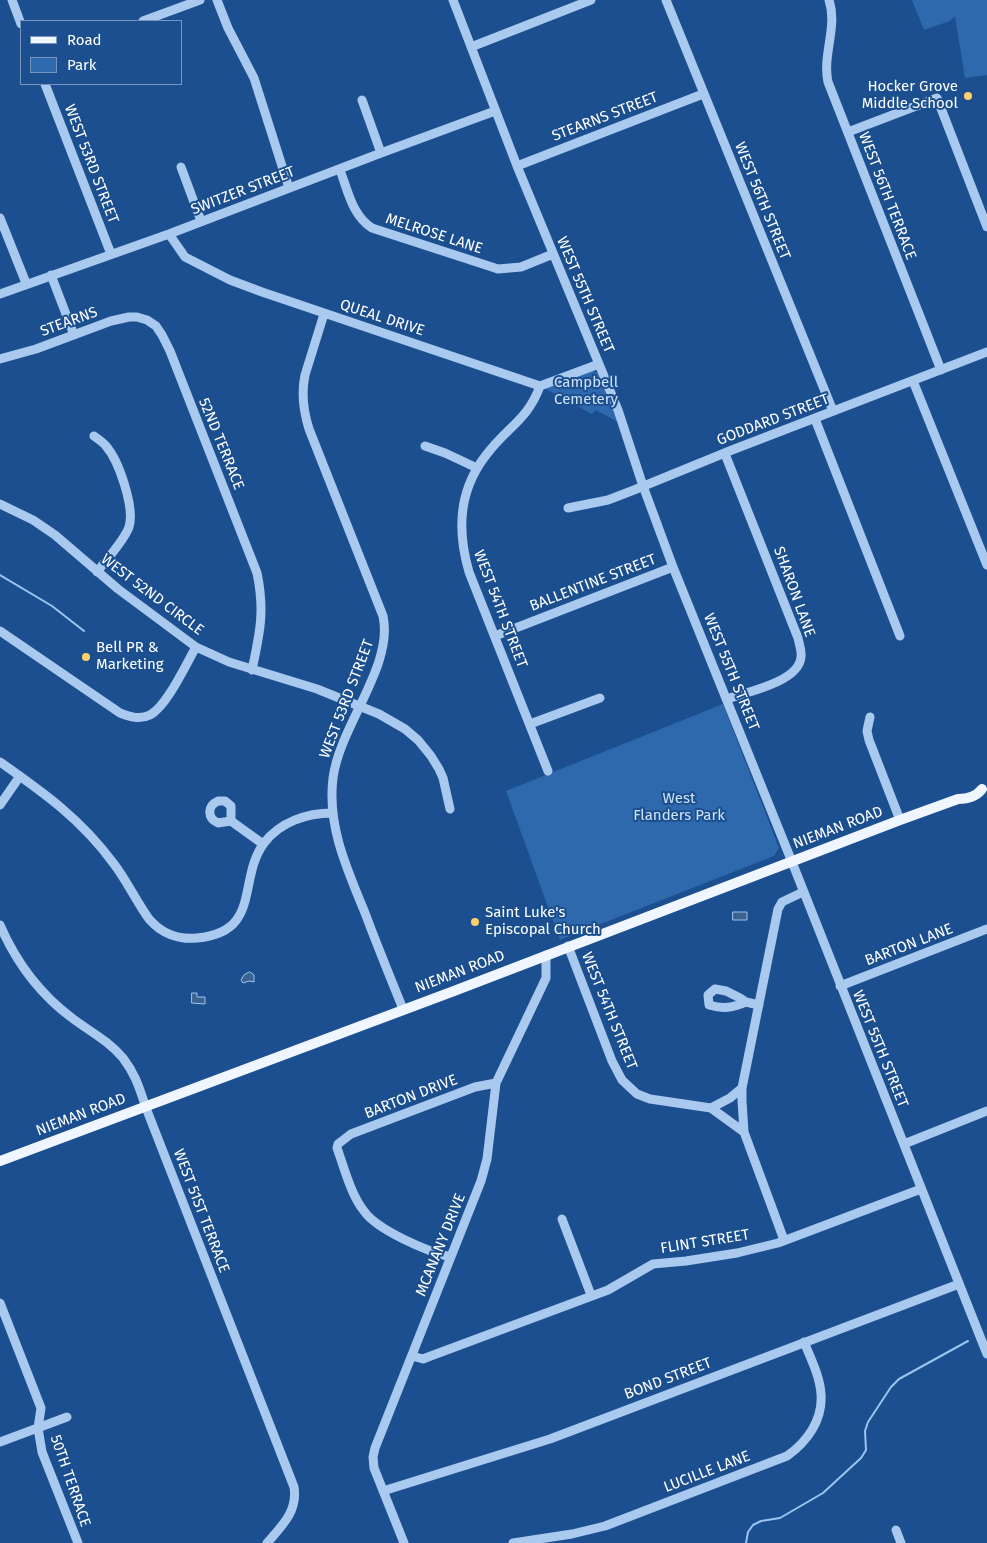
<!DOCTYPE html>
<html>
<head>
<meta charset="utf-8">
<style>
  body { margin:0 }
  #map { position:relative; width:987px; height:1543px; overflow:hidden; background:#1b4f8f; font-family:"Fira Sans",sans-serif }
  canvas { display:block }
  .legend { position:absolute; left:20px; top:20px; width:162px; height:65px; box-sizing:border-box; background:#1b4f8f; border:1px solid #7695bc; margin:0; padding:6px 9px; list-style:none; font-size:15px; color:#fff }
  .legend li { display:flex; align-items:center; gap:10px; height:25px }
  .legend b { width:25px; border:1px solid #7695bc }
</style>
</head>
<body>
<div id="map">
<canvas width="987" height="1543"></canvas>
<ul class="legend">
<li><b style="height:6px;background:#f0f6ff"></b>Road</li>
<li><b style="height:14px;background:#2e69ad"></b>Park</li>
</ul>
</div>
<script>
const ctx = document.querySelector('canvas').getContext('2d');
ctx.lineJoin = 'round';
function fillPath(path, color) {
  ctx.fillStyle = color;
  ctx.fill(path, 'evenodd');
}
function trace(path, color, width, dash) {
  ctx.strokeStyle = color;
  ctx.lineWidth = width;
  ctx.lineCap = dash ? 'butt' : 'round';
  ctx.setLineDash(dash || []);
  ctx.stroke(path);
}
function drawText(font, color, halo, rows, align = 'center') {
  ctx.font = font + ' "Fira Sans",sans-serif';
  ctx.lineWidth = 4;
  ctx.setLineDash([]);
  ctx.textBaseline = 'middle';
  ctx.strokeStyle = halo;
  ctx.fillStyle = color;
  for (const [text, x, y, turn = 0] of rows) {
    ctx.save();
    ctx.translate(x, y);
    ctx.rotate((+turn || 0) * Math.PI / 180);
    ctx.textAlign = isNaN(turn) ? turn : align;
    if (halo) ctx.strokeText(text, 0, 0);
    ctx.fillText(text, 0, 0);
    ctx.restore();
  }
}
fillPath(new Path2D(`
  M912,0H987V75L965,78L955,16L950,21L924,30Z
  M593,371L598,373L618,422L596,410L592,414L544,388Z
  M723,704L779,848L774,856L560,940L506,791Z`), '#2e69ad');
const water = new Path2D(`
  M733,912H747V920H733Z
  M250,972L254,975V982L249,981L243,983L241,980L244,975Z
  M192,993H197V997H205V1004L192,1003Z`);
fillPath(water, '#3c6290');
trace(water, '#9cc4f0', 1);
trace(new Path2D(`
  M0,575L52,606L84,631
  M746,1543L748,1532L753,1525L761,1521L780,1518L823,1493L861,1458L866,1450L865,1431L868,1422L891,1387L899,1379L968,1341`), '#9cc4f0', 2);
trace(new Path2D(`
  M12,0L21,24
  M217,0L228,28L254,78L289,188
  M453,0L517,166L618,410L643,486L673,567L792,862L987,1354
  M666,0L833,411
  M829,0C838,27 822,55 828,82L941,370
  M143,21L200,0
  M471,47L591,0
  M45,84L111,254
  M362,100L381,153
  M848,132L937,98L987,227
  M517,166L703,94
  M181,167L201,221
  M340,170C348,191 352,215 372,228L498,269L521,267L553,254
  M0,218L26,283
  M169,234L185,257L230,280L262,292L540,386L599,364
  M51,275L74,335
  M0,294L169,234L381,153L495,111
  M324,314L305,375C301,394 303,410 309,429L383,616C394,666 340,725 333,778C327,826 347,869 365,913C377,945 390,977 403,1009
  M0,359L36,349L111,321L129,317H137L147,320L156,326L162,335L170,351L257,573C265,611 260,632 252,670
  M913,381L987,565
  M540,386C529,417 510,426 491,449C459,486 456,527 469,572L548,771
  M815,419L900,636
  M94,436C98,439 103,442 106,446C119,461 135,508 129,527C124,541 106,560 97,572
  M425,446L445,453L477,468
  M725,454L798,638C799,644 802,651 801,657C799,682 747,692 727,699
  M0,504L33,520L55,535L118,589L196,647L229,662L317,689L379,714L405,729L418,740L431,756L439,769L443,778L450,809
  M568,508L608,500L634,490L732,450L987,352
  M0,631L120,713C130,717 140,720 150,715C167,706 186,664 196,647
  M495,636L673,567
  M870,717L867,731L869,740L900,820
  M530,724L600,698
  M0,762C44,793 81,819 114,864C127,881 136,901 149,919C161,933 178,940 197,938C262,932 237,880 264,843C280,822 307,813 332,813
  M218,801H225L231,806V821L218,823C207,818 207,806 218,801Z
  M0,805L20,776
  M231,821L263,844
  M0,925C16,962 40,994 72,1018C89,1031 109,1041 123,1058C138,1078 140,1092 148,1113L294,1487C298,1511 282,1526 267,1543
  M568,946L612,1061L622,1080L637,1094L650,1099L711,1108L744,1132L784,1240
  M840,986L987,929
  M746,1002C733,1008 723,1009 709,1005L708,995L715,989L726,991L740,998L746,1002L759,1005
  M711,1108L730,1098L742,1088
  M744,1132L742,1101V1088L778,909L782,902L803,892
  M904,1144L987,1111
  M562,1219L591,1295
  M451,1257C428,1252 377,1230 364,1211C351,1195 344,1167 337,1148L338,1144L351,1134L475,1087L496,1083
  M0,1303L41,1408L38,1428L42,1452L78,1543
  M412,1356L423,1359L428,1357L608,1290L653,1264L686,1261L737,1253L778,1243L921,1189
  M0,1442L67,1417
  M383,1491L550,1439L959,1284
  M896,1530L901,1543
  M404,1543L374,1468L373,1457L375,1448L481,1181L487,1159L496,1083L546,978V955
  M513,1543L572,1534L605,1526L787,1456C807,1442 823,1420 821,1394C820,1377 811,1359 804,1342`), '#a9c9ee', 9);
trace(new Path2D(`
  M0,1161L454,991L900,820L958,799C968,799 976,797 982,789`), '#f0f6ff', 10);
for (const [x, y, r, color] of [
  [968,96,5,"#ffd166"],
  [86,657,5,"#ffd166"],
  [475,922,5,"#ffd166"]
]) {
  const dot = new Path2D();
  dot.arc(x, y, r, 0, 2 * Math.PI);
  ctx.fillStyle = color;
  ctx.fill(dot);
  trace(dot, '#1b4f8f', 2);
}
drawText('15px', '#fff', '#1b4f8f', [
  ["Hocker Grove",958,87,"right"],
  ["Middle School",958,104,"right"],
  ["Bell PR &",96,648],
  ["Marketing",96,665],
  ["Saint Luke's",485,913],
  ["Episcopal Church",485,930]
], 'left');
drawText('15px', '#fff', '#1b4f8f', [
  ["STEARNS STREET",605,117,-21],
  ["WEST 53RD STREET",91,164,69],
  ["SWITZER STREET",243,191,-21],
  ["WEST 56TH TERRACE",887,196,69],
  ["WEST 56TH STREET",762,201,68],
  ["MELROSE LANE",434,234,18],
  ["WEST 55TH STREET",585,295,67],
  ["QUEAL DRIVE",382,318,18],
  ["STEARNS",69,322,-20],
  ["GODDARD STREET",773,420,-21],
  ["52ND TERRACE",221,444,68],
  ["BALLENTINE STREET",593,583,-21],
  ["SHARON LANE",794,592,70],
  ["WEST 52ND CIRCLE",152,595,37],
  ["WEST 54TH STREET",500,609,69],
  ["WEST 55TH STREET",731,672,68],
  ["WEST 53RD STREET",347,699,-69],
  ["NIEMAN ROAD",838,828,-21],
  ["BARTON LANE",909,945,-21],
  ["NIEMAN ROAD",460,972,-21],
  ["WEST 54TH STREET",609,1011,68],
  ["WEST 55TH STREET",880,1049,68],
  ["BARTON DRIVE",411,1097,-21],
  ["NIEMAN ROAD",81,1115,-21],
  ["WEST 51ST TERRACE",201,1211,69],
  ["FLINT STREET",705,1242,-9],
  ["MCANANY DRIVE",441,1245,-68],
  ["BOND STREET",668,1379,-21],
  ["LUCILLE LANE",707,1472,-21],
  ["50TH TERRACE",70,1481,71]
]);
drawText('15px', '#cfe3fa', '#1b4f8f', [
  ["Campbell",586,383],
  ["Cemetery",586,400],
  ["West",679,799],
  ["Flanders Park",679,816]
]);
</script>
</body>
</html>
